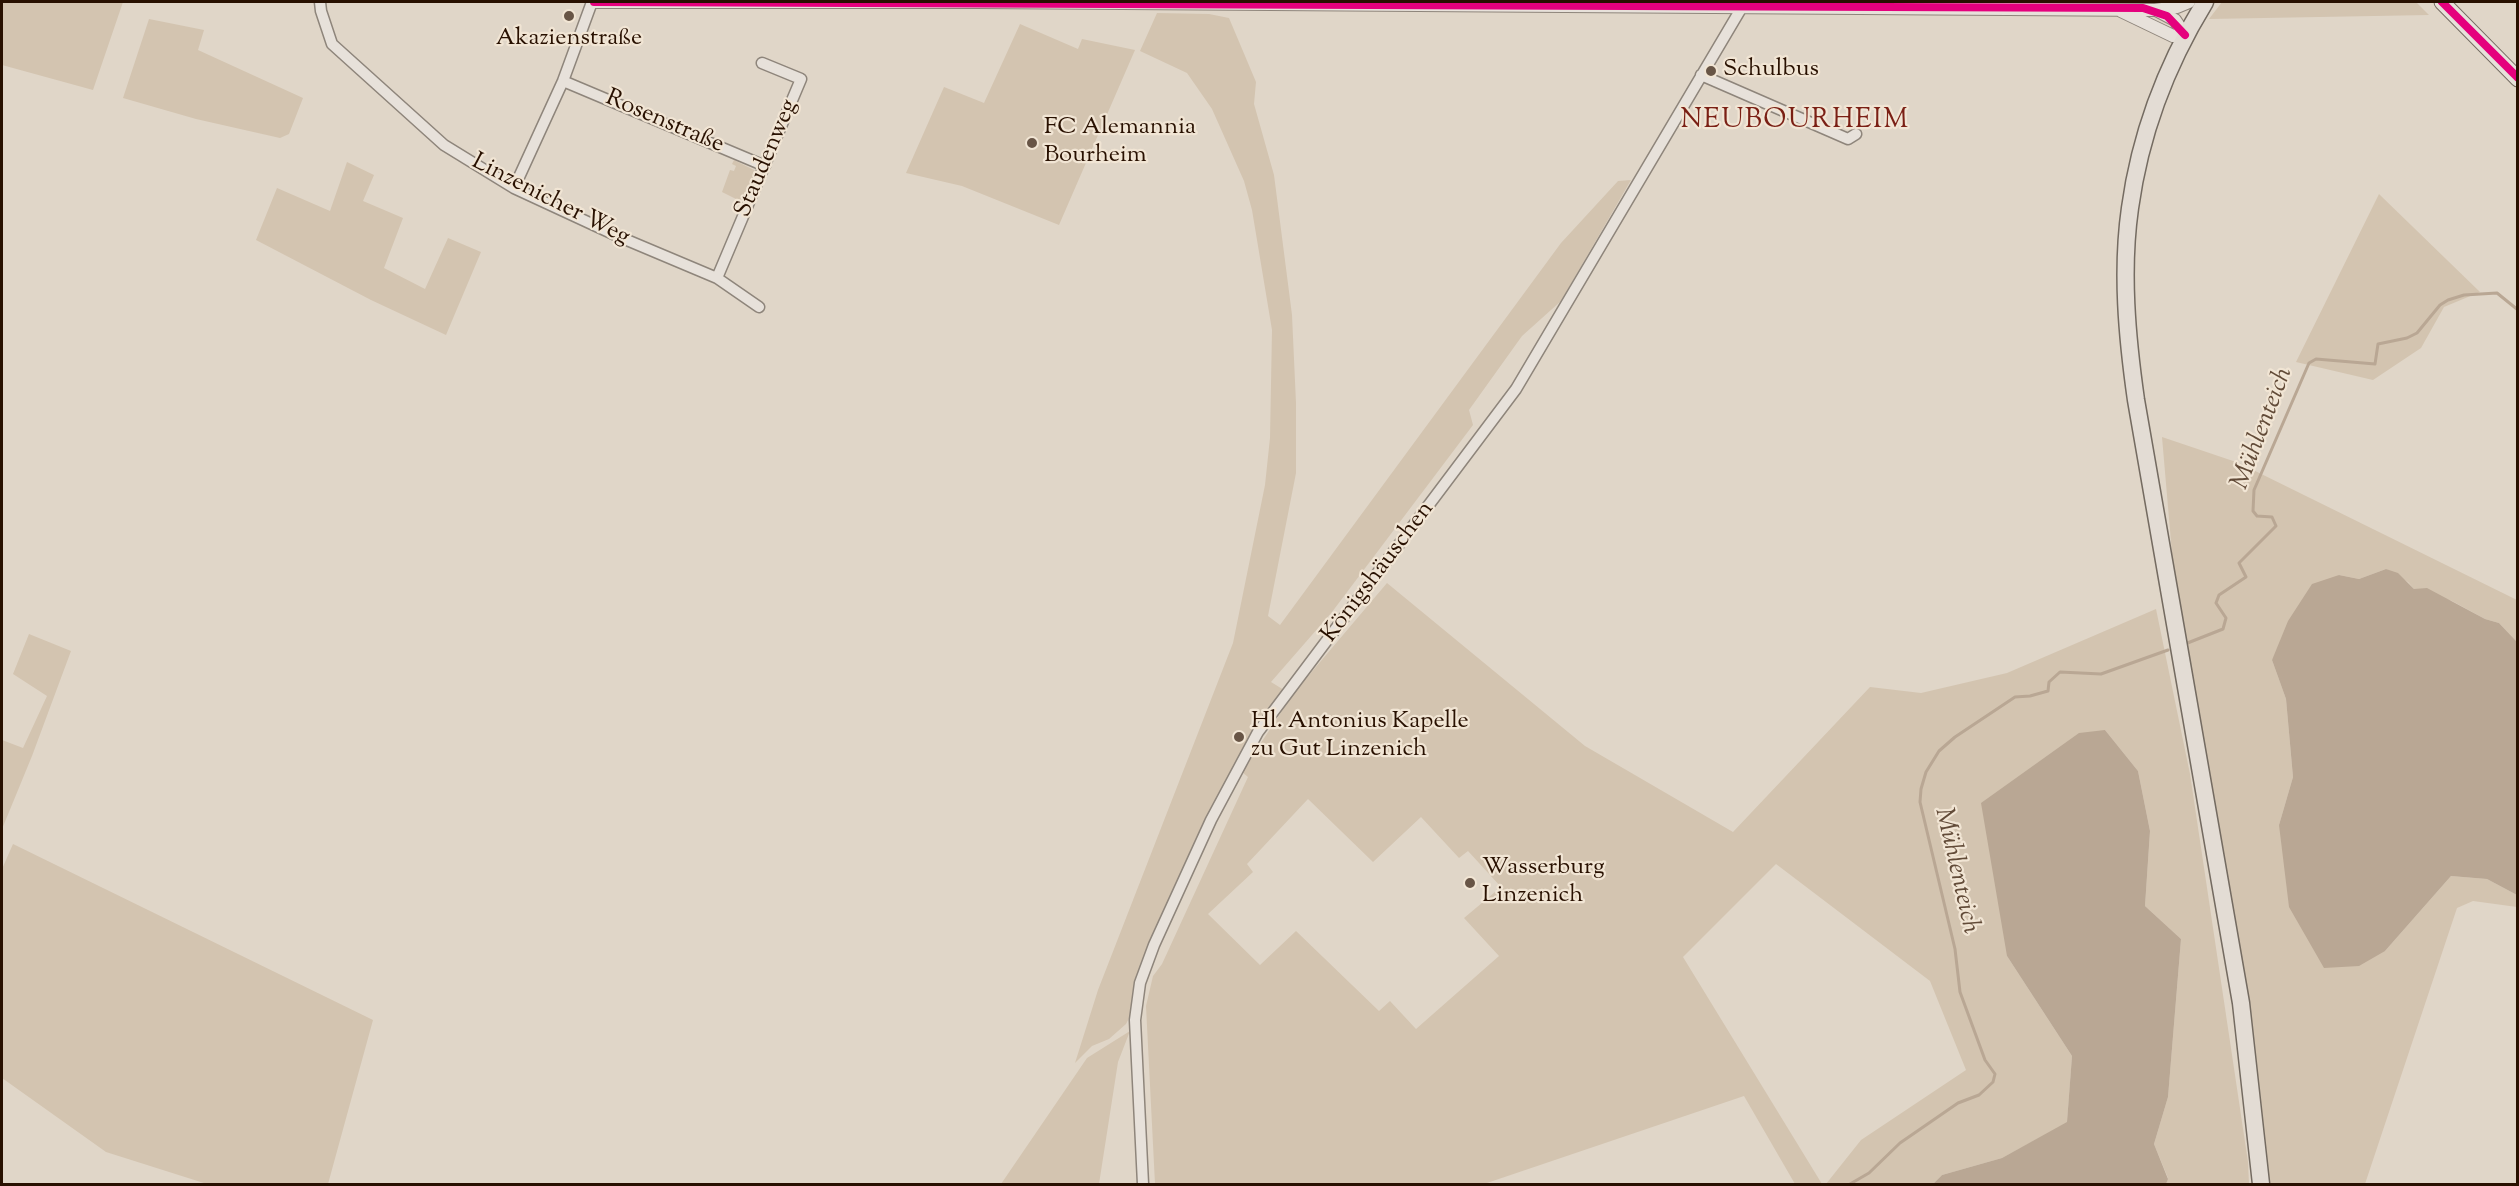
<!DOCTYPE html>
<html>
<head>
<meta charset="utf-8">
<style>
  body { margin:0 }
  #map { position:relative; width:2519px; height:1186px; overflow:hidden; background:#e0d6c8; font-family:"Sorts Mill Goudy",serif }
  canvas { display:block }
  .frame { position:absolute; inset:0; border:3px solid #281000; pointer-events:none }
</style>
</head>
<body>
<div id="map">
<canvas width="2519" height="1186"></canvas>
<div class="frame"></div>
</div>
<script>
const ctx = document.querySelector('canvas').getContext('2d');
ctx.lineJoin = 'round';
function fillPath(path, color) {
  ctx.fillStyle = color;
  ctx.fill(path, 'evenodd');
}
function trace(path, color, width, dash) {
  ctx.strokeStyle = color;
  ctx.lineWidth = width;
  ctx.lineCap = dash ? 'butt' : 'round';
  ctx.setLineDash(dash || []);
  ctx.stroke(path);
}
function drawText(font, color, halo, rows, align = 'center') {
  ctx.font = font + ' "Sorts Mill Goudy",serif';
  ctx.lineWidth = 4.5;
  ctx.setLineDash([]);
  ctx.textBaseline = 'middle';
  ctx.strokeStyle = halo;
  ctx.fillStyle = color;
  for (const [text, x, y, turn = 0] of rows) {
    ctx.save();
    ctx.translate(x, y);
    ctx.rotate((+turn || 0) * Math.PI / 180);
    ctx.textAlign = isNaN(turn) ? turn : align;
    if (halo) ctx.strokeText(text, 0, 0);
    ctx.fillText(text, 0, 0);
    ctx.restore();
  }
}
fillPath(new Path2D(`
  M2,2H123L93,90L2,65Z
  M2222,2H2416L2429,15L2209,19Z
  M1157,13L1209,14L1229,18L1256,82L1254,104L1274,175L1292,315L1296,403V473L1268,616L1280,625L1561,243L1618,181L1631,180L1561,301L1522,336L1469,410L1473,425L1332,612L1271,682L1284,690L1212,811L1132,1012L1126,1024L1109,1039L1092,1046L1075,1063L1098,990L1233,643L1265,485L1270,438L1272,330L1252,210L1244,181L1212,109L1187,73L1140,51Z
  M149,19L204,30L198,50L303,98L289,134L280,138L196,119L123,98Z
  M1020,24L1078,49L1082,39L1135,50L1059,225L962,186L906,173L944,87L984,103Z
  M734,160L756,171L742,202L722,192L730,170L734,171L736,166L732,164Z
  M347,162L374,175L363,201L403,218L384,268L425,289L448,238L481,252L446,335L371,300L256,240L277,188L330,211Z
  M2379,194L2480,292L2444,307L2421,348L2373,380L2296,362Z
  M2162,437L2239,463L2517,600V642L2499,623L2485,619L2452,601L2414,589L2408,582L2386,569L2359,579L2339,575L2272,660L2286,699L2293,777L2279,825L2385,951L2451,876L2487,879L2517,895V907L2473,901L2457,908L2365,1184H2269L2224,869L2173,565Z
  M1387,583L1585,746L1733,832L1870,687L1921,693L2007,673L2156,609L2190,774L2248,1162L2249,1184H2166L2168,1178L2154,1144L2168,1097L2181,939L2145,906L2150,831L2138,771L2105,730L2007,956L2072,1056L2067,1123L2002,1158L1942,1175L1933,1184H1826L1861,1140L1966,1070L1930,981L1776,864L1683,957L1822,1184H1795L1744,1096L1484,1184H1155L1146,1006L1153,976L1162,964L1248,777L1242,772L1293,694ZM1308,799L1373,862L1421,817L1459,858L1468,851L1501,887L1464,918L1499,956L1416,1029L1390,1001L1379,1011L1296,931L1260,965L1208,914L1253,872L1247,864Z
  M29,634L71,651L32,756L2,829V740L23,748L47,696L13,674Z
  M13,844L373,1020L328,1184H207L106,1152L2,1078V869Z
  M1130,1031L1118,1062L1099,1184H1001L1087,1058Z`), '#d3c4b0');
fillPath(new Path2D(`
  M2386,569L2398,573L2414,589L2427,588L2485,619L2499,623L2517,642V895L2487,879L2451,876L2385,951L2359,966L2324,968L2289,907L2279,825L2293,777L2286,699L2272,660L2288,621L2312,584L2339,575L2359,579Z
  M2105,730L2138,771L2150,831L2145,906L2181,939L2168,1097L2154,1144L2168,1179L2166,1184H1933L1942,1175L2002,1158L2067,1122L2072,1056L2007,956L1981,803L2079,733Z`), '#b9a794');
trace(new Path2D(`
  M2185,644L2223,629L2226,618L2216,603L2219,595L2246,577L2239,563L2276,526L2272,517L2257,516L2253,511L2254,490L2309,363L2316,359L2375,364L2378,344L2407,338L2417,333L2440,305L2448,300L2464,295L2497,293L2518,310
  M1850,1184L1869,1173L1900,1143L1958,1103L1979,1095L1993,1082L1995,1074L1985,1060L1960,992L1955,949L1920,802L1921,789L1926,772L1939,751L1955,737L2015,697L2030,696L2048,691L2049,682L2060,672L2101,674L2168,650`), '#b9a794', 3);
const minor = new Path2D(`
  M320,2L321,11L332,44L444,145L514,188L622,238L717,278L759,307
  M1701,75L1848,139L1856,134
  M563,81L765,166
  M514,188L563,81L592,2
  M717,278L801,79L762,63
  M1143,1184L1135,1020L1140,983L1154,945L1211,820L1258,732L1516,389L1745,2`);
const tertiary = new Path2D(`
  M594,2H976L2155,10L2177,7L2189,2
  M2121,11L2173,36L2185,35L2175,20L2156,10`);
const secondary = new Path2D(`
  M2442,2L2518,79`);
const primary = new Path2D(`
  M2205,2C2167,64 2140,135 2130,208C2121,271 2127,337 2136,400L2241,1003L2261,1184`);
trace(minor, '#8e857b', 13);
trace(tertiary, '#8e857b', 14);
trace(secondary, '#746b61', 17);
trace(primary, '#746b61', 19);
trace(minor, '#e7e1da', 10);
trace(tertiary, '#e7e1da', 12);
trace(secondary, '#e7e1da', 15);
trace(primary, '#e3dcd4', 16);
trace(new Path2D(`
  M594,2L2143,8L2167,16L2185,35
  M2442,2L2518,78`), '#e5007d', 8);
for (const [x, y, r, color] of [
  [569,16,6,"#685546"],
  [1711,71,6,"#685546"],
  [1032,143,6,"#685546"],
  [1239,737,6,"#685546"],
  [1470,883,6,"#685546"]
]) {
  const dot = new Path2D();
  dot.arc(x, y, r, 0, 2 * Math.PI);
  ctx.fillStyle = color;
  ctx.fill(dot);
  trace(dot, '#f1e5d4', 2);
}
drawText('24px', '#281000', '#f1e5d4', [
  ["Akazienstraße",569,40,"center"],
  ["Schulbus",1723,71],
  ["FC Alemannia",1044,129],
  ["Bourheim",1044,157],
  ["Hl. Antonius Kapelle",1251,723],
  ["zu Gut Linzenich",1251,751],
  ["Wasserburg",1482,869],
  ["Linzenich",1482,897]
], 'left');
drawText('24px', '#281000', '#f1e5d4', [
  ["Rosenstraße",664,123,23],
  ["Staudenweg",768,159,-67],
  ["Linzenicher Weg",550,201,27],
  ["Königshäuschen",1379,573,-53]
]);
drawText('italic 26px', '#624b38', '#f1e5d4', [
  ["Mühlenteich",2264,429,-69],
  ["Mühlenteich",1955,871,77]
]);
ctx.letterSpacing = '1.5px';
drawText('27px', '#7a1f14', '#f1e5d4', [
  ["NEUBOURHEIM",1795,122]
]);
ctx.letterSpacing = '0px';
</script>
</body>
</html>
